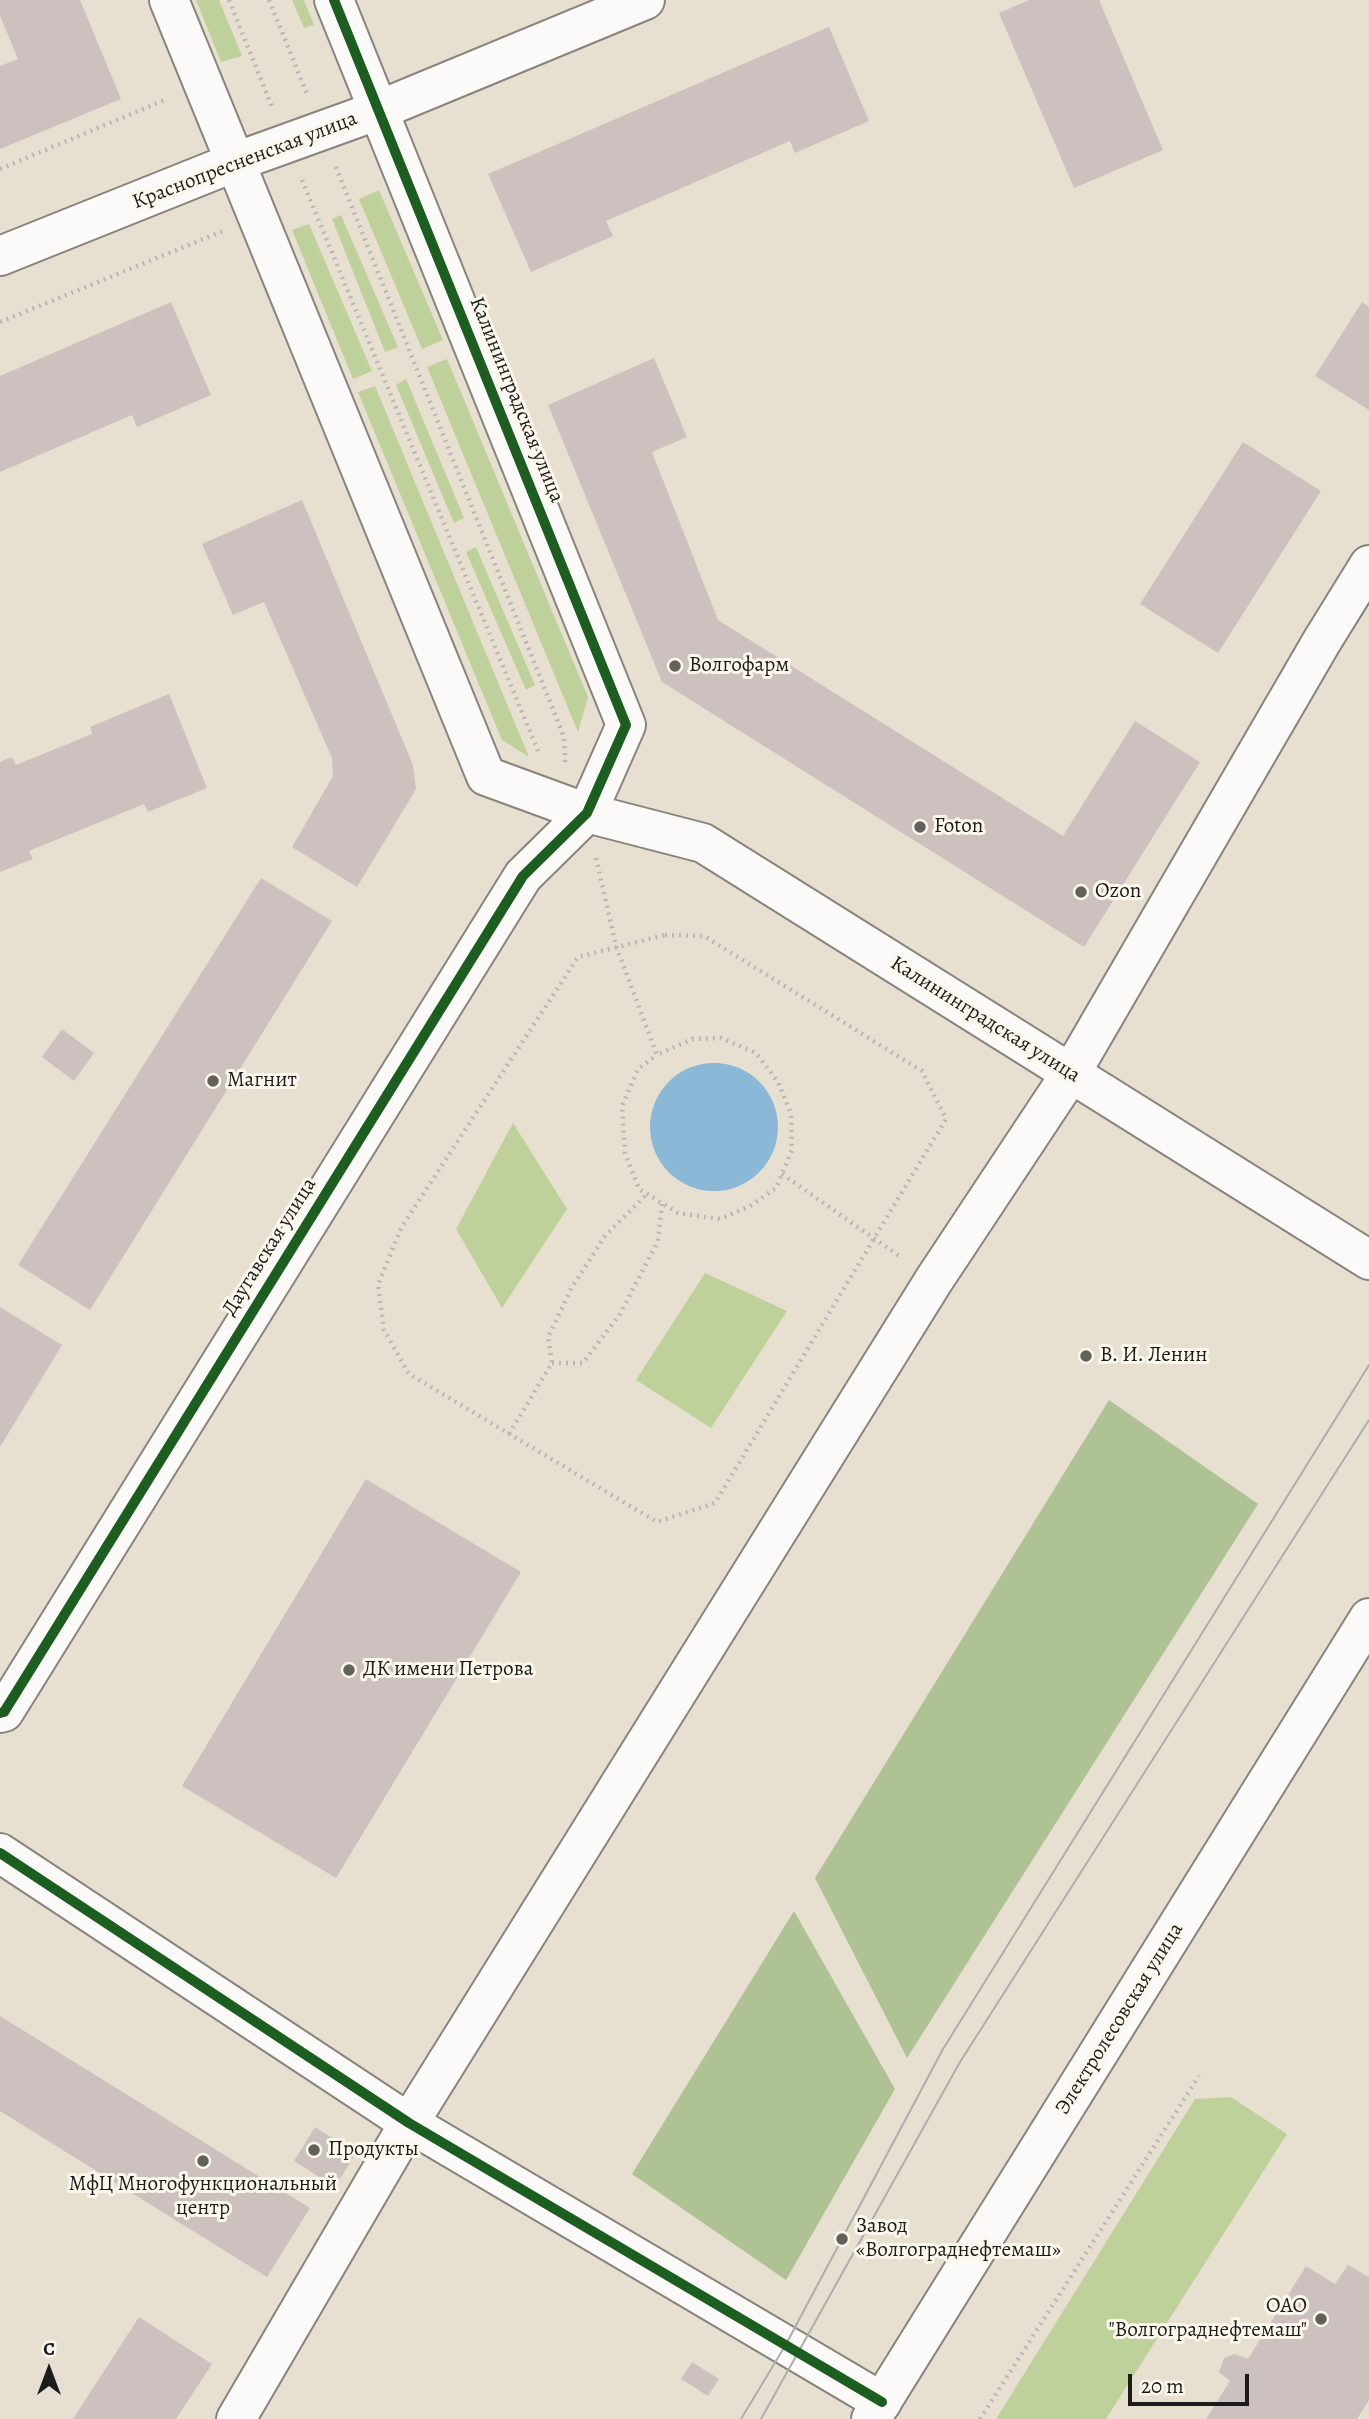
<!DOCTYPE html>
<html>
<head>
<meta charset="utf-8">
<style>
  body { margin:0 }
  #map { position:relative; width:1369px; height:2419px; overflow:hidden; background:#e7e0d1; font-family:Alegreya,serif }
  canvas { display:block }
  .north { position:absolute; left:14px; top:2335px; width:70px; height:70px; -webkit-text-stroke:5px #fbf7ec; paint-order:stroke; rotate:0deg; font-size:19px; font-weight:700; line-height:28px; text-align:center; color:#1c1c1c }
  .north::after { content:''; display:block; margin:auto; width:24px; height:32px; background:#1c1c1c; clip-path:polygon(50% 0,100% 100%,50% 72%,0 100%) }
  .scale { position:absolute; left:1128px; top:2374px; width:121px; height:32px; box-sizing:border-box; border:4px solid #1c1c1c; border-top:0; padding-left:9px; font-size:21px; line-height:24px; white-space:nowrap; color:#1c1c1c; -webkit-text-stroke:5px #fbf7ec; paint-order:stroke }
</style>
</head>
<body>
<div id="map">
<canvas width="1369" height="2419"></canvas>
<div class="north">С</div>
<div class="scale">20 m</div>
</div>
<script>
const ctx = document.querySelector('canvas').getContext('2d');
ctx.lineJoin = 'round';
function fillPath(path, color) {
  ctx.fillStyle = color;
  ctx.fill(path, 'evenodd');
}
function trace(path, color, width, dash) {
  ctx.strokeStyle = color;
  ctx.lineWidth = width;
  ctx.lineCap = dash ? 'butt' : 'round';
  ctx.setLineDash(dash || []);
  ctx.stroke(path);
}
function drawText(font, color, halo, rows, align = 'center') {
  ctx.font = font + ' Alegreya,serif';
  ctx.lineWidth = 6;
  ctx.setLineDash([]);
  ctx.textBaseline = 'middle';
  ctx.strokeStyle = halo;
  ctx.fillStyle = color;
  for (const [text, x, y, turn = 0] of rows) {
    ctx.save();
    ctx.translate(x, y);
    ctx.rotate((+turn || 0) * Math.PI / 180);
    ctx.textAlign = isNaN(turn) ? turn : align;
    if (halo) ctx.strokeText(text, 0, 0);
    ctx.fillText(text, 0, 0);
    ctx.restore();
  }
}
fillPath(new Path2D(`
  M196,0H219L242,56L221,62Z
  M292,0H304L314,25L304,28Z
  M379,190L443,340L422,349L359,199Z
  M341,215L398,347L385,352L332,219Z
  M309,224L372,371L353,379L292,230Z
  M447,359L588,697L578,732L427,367Z
  M406,379L464,518L454,523L396,385Z
  M375,386L529,757L502,740L358,392Z
  M476,547L535,685L526,690L466,552Z
  M513,1123L567,1209L502,1308L456,1229Z
  M705,1273L787,1311L711,1428L636,1380Z
  M1231,2097L1287,2134L1106,2419H996L1195,2099Z`), '#bfd19b');
fillPath(new Path2D(`
  M1109,1400L1258,1504L907,2058L815,1878Z
  M794,1911L895,2089L786,2280L632,2174Z`), '#aec294');
fillPath(new Path2D(`
  M650 1127a64 64 0 1 1 128 0a64 64 0 1 1-128 0Z`), '#8bb8d6');
fillPath(new Path2D(`
  M0,0H80L121,99L0,149V66L18,59L0,16Z
  M1029,0H1099L1163,150L1074,188L999,13Z
  M829,27L869,121L795,153L790,141L606,221L613,236L531,272L488,174Z
  M171,302L211,395L137,427L132,415L0,472V376Z
  M1362,302L1369,307V410L1315,376Z
  M654,358L687,437L652,452L718,620L1063,836L1135,721L1200,762L1084,947L662,682L548,405Z
  M1243,442L1321,491L1218,653L1140,604Z
  M302,500L413,765L416,789L357,887L292,847L333,776L332,758L264,602L233,615L202,544Z
  M169,694L207,788L148,812L144,804L29,851L33,859L0,872V762L12,757L16,765L92,734L90,727Z
  M261,878L332,921L90,1310L18,1265Z
  M62,1029L94,1053L74,1081L42,1057Z
  M0,1307L62,1345L0,1447Z
  M366,1479L521,1572L336,1878L182,1786Z
  M0,2016L310,2208L267,2277L0,2111Z
  M315,2127L356,2153L335,2187L294,2161Z
  M1348,2265L1369,2277V2400L1357,2419H1206L1230,2381L1219,2372L1224,2358L1235,2354L1248,2359L1306,2266L1335,2284Z
  M139,2317L212,2364L176,2419H73Z
  M692,2362L719,2379L708,2396L681,2379Z`), '#ccc1be');
const minor = new Path2D(`
  M169,0L486,776L587,813L703,843L1369,1260
  M0,256L235,162L379,110L645,0
  M0,1713L4,1712L523,876L587,813L626,725L334,0
  M0,1853L409,2123L882,2402
  M236,2419L409,2123L934,1280L1071,1073L1322,641L1369,565`);
const major = new Path2D(`
  M871,2419L1369,1618`);
trace(minor, '#88847d', 42);
trace(major, '#88847d', 42);
trace(new Path2D(`
  M229,0L272,107
  M269,0L307,94
  M336,167L564,737L565,762
  M0,169L167,99
  M302,180L538,751
  M0,322L223,231
  M596,858L616,946L657,1055L692,1039L721,1038L756,1053L778,1082L791,1114L792,1150L776,1188L750,1206L720,1219L678,1213L639,1189L625,1153L622,1106L638,1069L657,1055
  M665,935L704,936L922,1071L946,1119L715,1503L657,1522L409,1374L384,1330L378,1285L401,1228L578,957Z
  M782,1174L902,1258
  M552,1363H583L620,1314L658,1241L662,1203
  M509,1434L552,1363L548,1337L571,1289L605,1236L647,1194
  M980,2419L1199,2076`), '#b8b7b5', 4.5, [2, 5]);
trace(minor, '#fbfaf8', 38);
trace(major, '#fbfaf8', 38);
trace(new Path2D(`
  M741,2419L785,2346L943,2049L1369,1365
  M761,2419L960,2062L1369,1420`), '#aeadab', 2);
trace(new Path2D(`
  M0,1713L4,1712L523,876L587,813L626,725L334,0
  M0,1853L409,2123L882,2402`), '#1b5e20', 10);
for (const [x, y, r, color] of [
  [675,666,7,"#63615b"],
  [920,827,7,"#63615b"],
  [1081,892,7,"#63615b"],
  [213,1081,7,"#63615b"],
  [1086,1356,7,"#63615b"],
  [349,1670,7,"#63615b"],
  [314,2150,7,"#63615b"],
  [203,2161,7,"#63615b"],
  [842,2239,7,"#63615b"],
  [1321,2319,7,"#63615b"]
]) {
  const dot = new Path2D();
  dot.arc(x, y, r, 0, 2 * Math.PI);
  ctx.fillStyle = color;
  ctx.fill(dot);
  trace(dot, '#fbf7ec', 2.5);
}
drawText('21px', '#1c1c1c', '#fbf7ec', [
  ["Краснопресненская улица",245,161,-21],
  ["Калининградская улица",516,400,68],
  ["Калининградская улица",985,1020,32],
  ["Даугавская улица",270,1247,-58],
  ["Электролесовская улица",1120,2019,-58]
]);
drawText('21px', '#1c1c1c', '#fbf7ec', [
  ["Волгофарм",689,666],
  ["Foton",934,827],
  ["Ozon",1095,892],
  ["Магнит",227,1081],
  ["В. И. Ленин",1100,1356],
  ["ДК имени Петрова",363,1670],
  ["Продукты",328,2150],
  ["МфЦ Многофункциональный",203,2185,"center"],
  ["центр",203,2209,"center"],
  ["Завод",856,2227],
  ["«Волгограднефтемаш»",856,2251],
  ["ОАО",1307,2307,"right"],
  ["\"Волгограднефтемаш\"",1307,2331,"right"]
], 'left');
</script>
</body>
</html>
